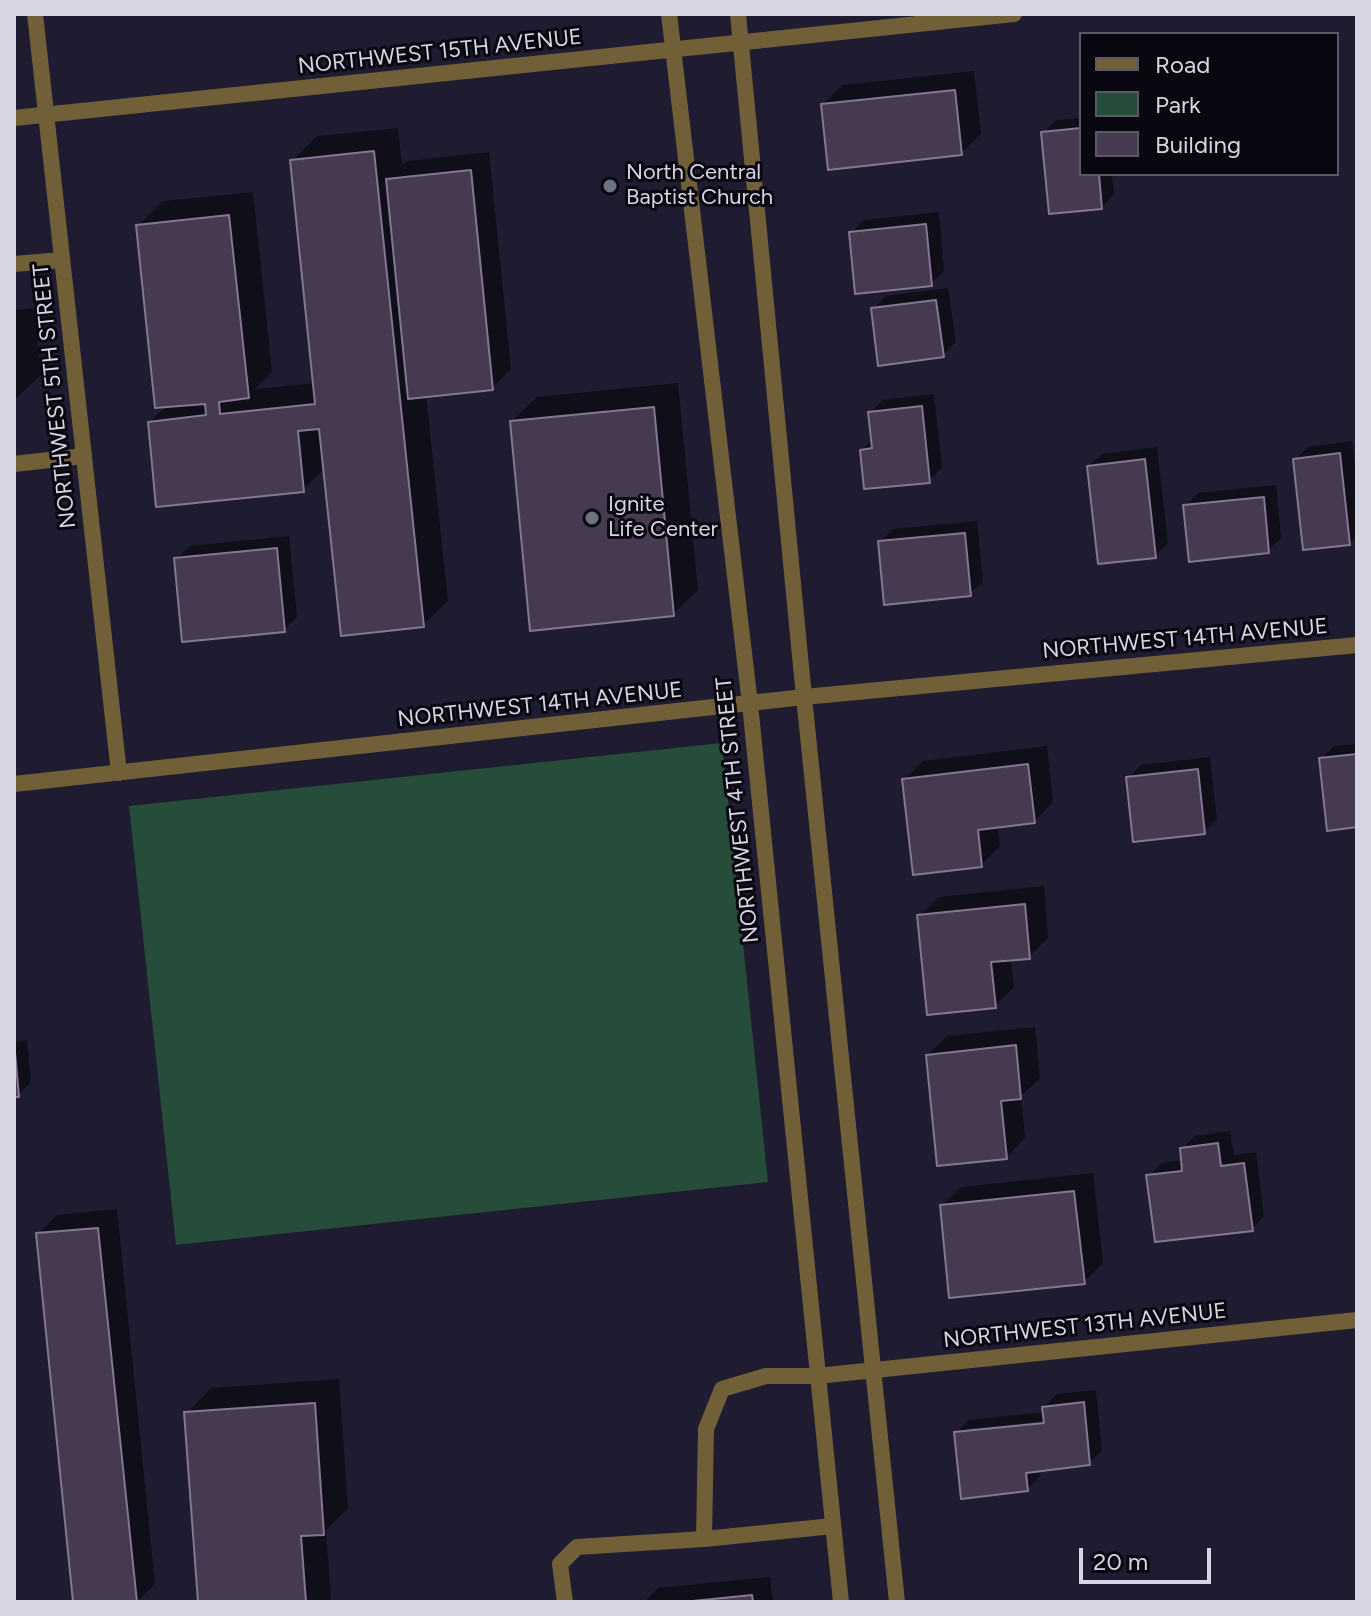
<!DOCTYPE html>
<html>
<head>
<meta charset="utf-8">
<style>
  body { margin:0 }
  #map { position:relative; width:1371px; height:1616px; overflow:hidden; background:#1f1b30; font-family:Figtree,sans-serif }
  canvas { display:block }
  .frame { position:absolute; inset:0; border:16px solid #d7d5e4; pointer-events:none }
  .legend { position:absolute; left:1079px; top:32px; width:260px; height:144px; box-sizing:border-box; background:#090710; border:2px solid #5b5965; margin:0; padding:10px 14px; list-style:none; font-size:24px; color:#d7d5e4 }
  .legend li { display:flex; align-items:center; gap:16px; height:40px }
  .legend b { width:40px; border:2px solid #5b5965 }
  .scale { position:absolute; left:1079px; top:1548px; width:132px; height:36px; box-sizing:border-box; border:4px solid #d7d5e4; border-top:0; padding-left:10px; font-size:24px; line-height:28px; white-space:nowrap; color:#d7d5e4; -webkit-text-stroke:6px #090710; paint-order:stroke }
</style>
</head>
<body>
<div id="map">
<canvas width="1371" height="1616"></canvas>
<div class="frame"></div>
<ul class="legend">
<li><b style="height:10px;background:#716037"></b>Road</li>
<li><b style="height:22px;background:#264d39"></b>Park</li>
<li><b style="height:22px;background:#463a51"></b>Building</li>
</ul>
<div class="scale">20 m</div>
</div>
<script>
const ctx = document.querySelector('canvas').getContext('2d');
ctx.lineJoin = 'round';
function fillPath(path, color) {
  ctx.fillStyle = color;
  ctx.fill(path, 'evenodd');
}
function trace(path, color, width, dash) {
  ctx.strokeStyle = color;
  ctx.lineWidth = width;
  ctx.lineCap = dash ? 'butt' : 'round';
  ctx.setLineDash(dash || []);
  ctx.stroke(path);
}
function drawText(font, color, halo, rows, align = 'center') {
  ctx.font = font + ' Figtree,sans-serif';
  ctx.lineWidth = 6;
  ctx.setLineDash([]);
  ctx.textBaseline = 'middle';
  ctx.strokeStyle = halo;
  ctx.fillStyle = color;
  for (const [text, x, y, turn = 0] of rows) {
    ctx.save();
    ctx.translate(x, y);
    ctx.rotate((+turn || 0) * Math.PI / 180);
    ctx.textAlign = isNaN(turn) ? turn : align;
    if (halo) ctx.strokeText(text, 0, 0);
    ctx.fillText(text, 0, 0);
    ctx.restore();
  }
}
fillPath(new Path2D(`
  M722,743L768,1182L176,1245L129,806Z`), '#264d39');
fillPath(new Path2D(`
  M974,71L981,134L961,153L823,104L842,85Z
  M1081,118V174H1112L1114,194L1102,207L1043,133L1056,120Z
  M398,128L402,165L407,161L489,152L511,369L492,388L426,395L448,601L423,625L325,468L303,490L150,422L167,405L138,226L163,201L253,192L272,372L255,389L315,383L292,161L317,136Z
  M939,212L944,271L931,284L851,233L864,220Z
  M948,288L956,342L943,355L873,309L886,296Z
  M34,308L41,375L14,400V310Z
  M678,383L698,590L673,614L512,421L537,397Z
  M934,394L942,468L929,481L862,450L873,439L871,412L883,400Z
  M1352,441L1357,482V536L1350,543L1295,460L1308,447Z
  M1157,447L1168,543L1155,556L1089,466L1102,454Z
  M1276,485L1281,538L1268,551L1185,506L1198,493Z
  M977,521L983,581L970,594L880,542L893,529Z
  M289,536L297,617L284,630L176,559L189,546Z
  M1357,744V825L1321,759L1334,746Z
  M1047,746L1053,802L1034,822L998,826L1000,846L981,865L904,780L923,761Z
  M1210,757L1217,819L1204,832L1128,778L1141,765Z
  M1044,886L1048,938L1029,957L1011,958L1014,987L995,1006L920,916L939,897Z
  M1035,1027L1040,1078L1021,1096L1025,1138L1006,1158L928,1055L947,1036Z
  M27,1040L31,1082L18,1095H14V1042Z
  M1230,1131L1234,1155L1256,1152L1264,1216L1252,1229L1149,1176L1162,1163L1183,1160L1182,1149L1195,1136Z
  M1093,1173L1103,1263L1084,1282L942,1206L961,1187Z
  M117,1209L155,1584L137,1602H75L38,1234L57,1215Z
  M339,1379L348,1508L326,1530L331,1602H200L187,1413L211,1388Z
  M1096,1390L1102,1450L1089,1463L1039,1469L1040,1476L1027,1489L956,1433L969,1420L1045,1412L1044,1407L1057,1394ZM1054,1420V1424L967,1433V1429Z
  M770,1577L773,1602H644L658,1588Z`), '#0007');
const building = new Path2D(`
  M955,90L962,155L828,170L821,104Z
  M1081,128V174H1099L1102,209L1049,214L1041,132Z
  M374,151L424,627L341,636L319,429L298,431L304,492L156,507L148,422L206,415L205,404L155,408L136,225L229,215L249,398L219,402L220,414L315,404L290,160Z
  M471,170L493,390L408,399L386,179Z
  M926,224L932,286L855,294L849,232Z
  M936,300L944,357L878,366L871,308Z
  M922,406L930,483L864,489L860,450L872,448L868,412Z
  M654,407L674,616L530,631L510,421Z
  M1340,453L1350,545L1303,550L1293,459Z
  M1145,459L1156,558L1098,564L1087,466Z
  M1264,497L1269,553L1189,562L1183,505Z
  M965,533L971,596L884,605L878,541Z
  M277,548L285,632L182,642L174,558Z
  M1357,754V827L1327,831L1319,758Z
  M1028,764L1035,823L978,830L982,867L913,875L902,779Z
  M1198,769L1205,834L1133,842L1126,777Z
  M1025,904L1030,959L991,962L996,1008L927,1015L917,915Z
  M1016,1045L1021,1099L1001,1101L1007,1159L937,1166L926,1055Z
  M15,1052L19,1097H14V1052Z
  M1218,1143L1221,1166L1244,1163L1253,1231L1155,1242L1146,1175L1182,1171L1180,1148Z
  M1074,1191L1085,1284L949,1298L940,1205Z
  M98,1228L137,1602H73L36,1233Z
  M1084,1402L1090,1465L1026,1473L1028,1491L961,1499L954,1432L1044,1423L1042,1407Z
  M315,1403L324,1535L301,1536L306,1602H198L184,1412Z
  M752,1595L753,1602H683Z`);
fillPath(building, '#463a51');
trace(building, '#857791', 2);
trace(new Path2D(`
  M14,264L62,260
  M14,464L84,456
  M704,1539L706,1429L722,1389L766,1376H817
  M565,1602L560,1564L577,1547L704,1539L833,1526`), '#716037', 16);
trace(new Path2D(`
  M35,14L119,773
  M669,14L750,704L841,1602
  M738,14L804,697L897,1602
  M14,118L1014,14
  M14,784L804,697L1357,645
  M817,1376L1357,1320`), '#716037', 16);
for (const [x, y, r, color] of [
  [610,186,8,"#6b7280"],
  [592,518,8,"#6b7280"]
]) {
  const dot = new Path2D();
  dot.arc(x, y, r, 0, 2 * Math.PI);
  ctx.fillStyle = color;
  ctx.fill(dot);
  trace(dot, '#090710', 3);
}
drawText('22px', '#d7d5e4', '#090710', [
  ["NORTHWEST 15TH AVENUE",440,52,-6],
  ["NORTHWEST 5TH STREET",55,396,-96],
  ["NORTHWEST 14TH AVENUE",1185,639,-5],
  ["NORTHWEST 14TH AVENUE",540,705,-6],
  ["NORTHWEST 4TH STREET",738,810,-96],
  ["NORTHWEST 13TH AVENUE",1085,1326,-6]
]);
drawText('22px', '#d7d5e4', '#090710', [
  ["North Central",626,173],
  ["Baptist Church",626,198],
  ["Ignite",608,505],
  ["Life Center",608,530]
], 'left');
</script>
</body>
</html>
